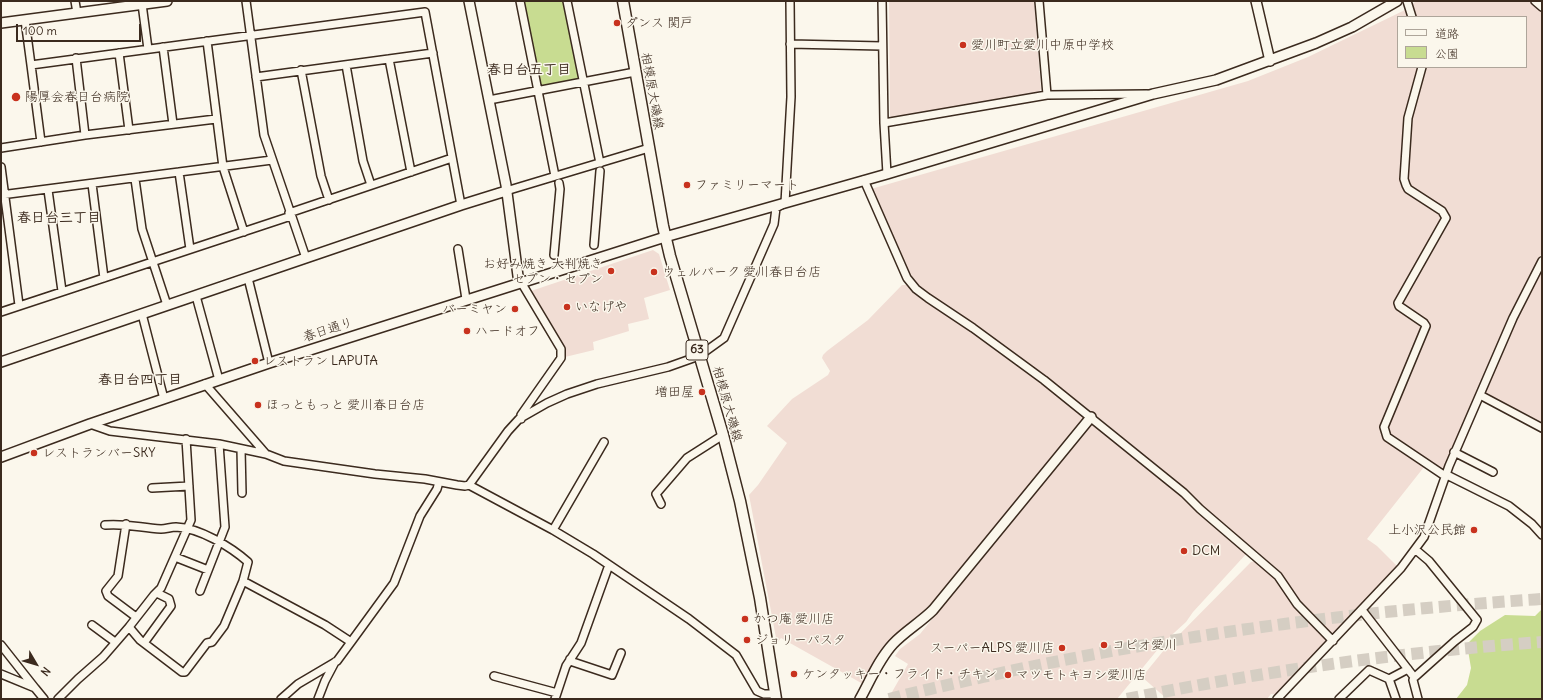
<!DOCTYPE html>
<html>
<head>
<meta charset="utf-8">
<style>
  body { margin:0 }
  #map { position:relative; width:1543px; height:700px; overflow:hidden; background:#fbf7ec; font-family:Delius,"Klee One",sans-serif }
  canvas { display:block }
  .frame { position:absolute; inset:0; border:2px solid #3b2a1e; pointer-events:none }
  .legend { position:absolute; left:1397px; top:16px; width:130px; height:52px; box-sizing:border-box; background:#fbf7ec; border:1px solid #aea59a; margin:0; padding:5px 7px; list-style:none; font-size:12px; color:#3b2a1e }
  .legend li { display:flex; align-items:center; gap:8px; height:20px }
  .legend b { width:20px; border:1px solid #aea59a }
  .north { position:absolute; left:16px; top:644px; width:40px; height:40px; -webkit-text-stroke:3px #fbf7ec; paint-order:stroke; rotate:128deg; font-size:11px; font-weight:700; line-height:16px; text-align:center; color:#3b2a1e }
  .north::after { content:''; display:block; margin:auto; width:14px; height:18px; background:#3b2a1e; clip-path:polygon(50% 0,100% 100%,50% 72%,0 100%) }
  .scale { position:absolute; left:16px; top:24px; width:125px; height:18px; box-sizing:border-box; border:2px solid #3b2a1e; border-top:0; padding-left:5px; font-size:12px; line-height:14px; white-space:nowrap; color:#3b2a1e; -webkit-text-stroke:3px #fbf7ec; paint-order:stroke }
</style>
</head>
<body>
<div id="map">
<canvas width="1543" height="700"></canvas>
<div class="frame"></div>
<ul class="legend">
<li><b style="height:5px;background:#fbf7ec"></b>道路</li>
<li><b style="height:11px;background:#c8dc91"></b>公園</li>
</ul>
<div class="north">N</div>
<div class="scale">100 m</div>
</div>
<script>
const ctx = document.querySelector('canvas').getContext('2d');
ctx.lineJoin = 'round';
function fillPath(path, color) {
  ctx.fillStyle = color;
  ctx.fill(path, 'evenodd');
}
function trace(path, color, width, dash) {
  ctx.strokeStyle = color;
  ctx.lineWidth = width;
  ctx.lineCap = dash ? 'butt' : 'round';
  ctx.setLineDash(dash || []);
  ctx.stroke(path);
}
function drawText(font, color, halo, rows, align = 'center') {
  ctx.font = font + ' Delius,"Klee One",sans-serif';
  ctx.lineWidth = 3;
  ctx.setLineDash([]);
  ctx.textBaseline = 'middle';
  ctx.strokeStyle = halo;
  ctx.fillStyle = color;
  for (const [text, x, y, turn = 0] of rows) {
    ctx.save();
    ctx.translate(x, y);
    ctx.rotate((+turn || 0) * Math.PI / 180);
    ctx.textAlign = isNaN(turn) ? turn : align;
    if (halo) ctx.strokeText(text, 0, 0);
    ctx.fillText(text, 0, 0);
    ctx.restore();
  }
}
fillPath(new Path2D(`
  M889,1H1034L1041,89L1038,93L893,119L890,116Z
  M1417,1H1530L1542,12V252L1445,468L1439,470L1390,436L1387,426L1430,323L1403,305L1402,301L1449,219L1447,213L1444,209L1410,187L1406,177L1411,133V117L1425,67H1526V17H1415L1412,4Z
  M1407,9L1409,17H1398V67H1419L1405,115L1402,179L1442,214L1443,218L1394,305L1421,323L1422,328L1382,427L1384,439L1424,467L1367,539L1377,546L1397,566L1335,634H1331L1301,603L1283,576L1277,569L1203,507L1186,490L1098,417L1041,374L921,288L914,282L909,272L871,189L1248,81L1308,57Z
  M653,250L659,254L670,290L644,298L649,319L628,324L629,331L593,342L594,350L565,357L564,350L530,292L531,291Z
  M1542,268V426L1486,396L1485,392L1517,316Z
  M902,285H908L917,294L969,330L1084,415V419L935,602L919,618L890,640L863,684L781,638L777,643L749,495L758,485L787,443L767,426L792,399L828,375L830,371L822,358L823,355L827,351L868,320Z
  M1091,425H1095L1182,496L1247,553L1193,612L1186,622L1163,643L1117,699H888L908,664L895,656L900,649L920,634Z
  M1255,561L1279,582L1294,606L1327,639V644L1278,695L1271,694L1267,699H1167L1142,677L1164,650L1251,562Z`), '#f1ddd4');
fillPath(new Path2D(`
  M524,1H564L581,78L540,86Z
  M1542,609V699H1456L1467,685L1471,668L1467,644L1480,631L1505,615L1535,616Z`), '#c8dc91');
trace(new Path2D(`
  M889,699C920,691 952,684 983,677C1167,636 1354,611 1542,599
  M1127,699C1264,671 1402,652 1542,642`), '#d5cec3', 12, [12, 6]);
const street = new Path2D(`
  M75,1L77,13
  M246,1L264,135L306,258
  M520,1L555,176
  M567,1L600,163
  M882,1L884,123L887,174
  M1039,1L1047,95L1147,94
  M1407,1L1412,17
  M1535,1L1542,7
  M142,4L148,49
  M25,20L31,65L425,12L461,205
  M207,41L223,167L244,232
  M790,44L882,46
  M163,47L173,124
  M119,53L129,130
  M76,58L85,135
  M389,59L411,172
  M31,65L41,142
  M346,65L363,161L371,185
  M1422,67L1408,118L1404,179L1406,185L1408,189L1442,211L1446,218L1398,303L1399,306L1424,323L1426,326L1384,427L1387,437L1445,476
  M301,70L321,176L329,200
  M256,77L433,53
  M489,100L635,72
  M884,123L1047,95
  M1,148L85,135L216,119
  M1,167L19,305
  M179,172L190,249
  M135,179L142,229L167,305
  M864,180L907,278L916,289L928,298L973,328L1044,380L1184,493L1200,509L1278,576L1297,604L1333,641
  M92,184L104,278
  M48,190L62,291
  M506,191L649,148
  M1,195L272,160
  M289,213L452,158
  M594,245L600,171
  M458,249L466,299
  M554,255L560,189L559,183
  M248,278L269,363
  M521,282L561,349V358L521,415V419
  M196,296L219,380
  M1,312L291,216
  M142,314L164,399
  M205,384L266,454
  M1480,395L1542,428
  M90,424L110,431L219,444L266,454L284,461L375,474L425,479L457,485L465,486L469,485L553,530L593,554L689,619L736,655L757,691L764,694H775
  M241,449L242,493
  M1454,452L1493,472
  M1445,474L1509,506L1532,524L1542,535
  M469,485L508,431L519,419L547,403L567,394L597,384L668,367L699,356L724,338L774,224L776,208L785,203L791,97L790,1
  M152,488L189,486
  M661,504L656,494L687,458L723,435
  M126,524L118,576L106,591L108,596L136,617
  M105,525C126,523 141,528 161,529C166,529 171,527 176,527C200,528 231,547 248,562L243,581L325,625L351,642L337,661L298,684L281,699
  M553,530L604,442
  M175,557L208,570
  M200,591L225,527L219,444
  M1362,610L1414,677L1413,680L1418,699
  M92,625L115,642
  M129,627L140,640L182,672H185L207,643L212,642L224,626L243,581
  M351,642L394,583L420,516L437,489L439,482
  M144,643L171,606L169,599L157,593
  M1,645L35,688
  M570,659L573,662L612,675L621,653
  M1,674L35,688L44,699
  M494,676L557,693
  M1414,677L1416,676L1455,641L1473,627L1477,620L1429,561L1416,550
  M1389,679L1408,669
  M58,699L78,679L103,657L129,627L154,595L161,588L191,520L186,439
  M318,699L325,681L335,662
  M555,699L566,666L581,643L609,565
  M1277,699L1401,568L1424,537L1449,466L1513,318L1542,261
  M1339,699L1369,670L1389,679L1396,699`);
const secondary = new Path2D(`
  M469,1L506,185L518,276L521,282
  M1256,1L1270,61
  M1,23L167,1
  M1,362L461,205L506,191
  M1,457L90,424L269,363L665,237L887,174L1153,94L1216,80L1316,43L1352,27L1397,1
  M860,699C870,681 879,659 893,644C904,632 921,622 933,610L1091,417`);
const primary = new Path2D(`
  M623,1L663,226L670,256L723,435L740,501L760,598L776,699`);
trace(street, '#3b2a1e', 10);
trace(secondary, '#3b2a1e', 12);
trace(primary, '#3b2a1e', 13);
trace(street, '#fbf7ec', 7);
trace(secondary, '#fbf7ec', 9);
trace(primary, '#fbf7ec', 10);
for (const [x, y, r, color] of [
  [617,23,4,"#c8321e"],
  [963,45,4,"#c8321e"],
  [16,97,5,"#c8321e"],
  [687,185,4,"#c8321e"],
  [611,271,4,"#c8321e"],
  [654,272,4,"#c8321e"],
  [567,307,4,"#c8321e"],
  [515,309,4,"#c8321e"],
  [467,331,4,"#c8321e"],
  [255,361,4,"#c8321e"],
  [702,392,4,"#c8321e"],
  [258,405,4,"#c8321e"],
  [34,453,4,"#c8321e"],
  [1474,530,4,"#c8321e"],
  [1184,551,4,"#c8321e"],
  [745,619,4,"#c8321e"],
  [747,640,4,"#c8321e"],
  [1104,645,4,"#c8321e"],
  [1062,648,4,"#c8321e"],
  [794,674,4,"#c8321e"],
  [1008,675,4,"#c8321e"]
]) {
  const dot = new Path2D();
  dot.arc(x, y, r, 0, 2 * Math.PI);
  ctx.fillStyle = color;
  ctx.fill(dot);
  trace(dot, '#fbf7ec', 1.5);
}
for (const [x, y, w] of [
  [697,350,22]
]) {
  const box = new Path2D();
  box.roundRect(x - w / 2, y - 10, w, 20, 3);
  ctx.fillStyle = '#fbf7ec';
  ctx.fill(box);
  trace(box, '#3b2a1e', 1);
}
drawText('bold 12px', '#3b2a1e', null, [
  ["63",697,350]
]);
drawText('13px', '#3b2a1e', '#fbf7ec', [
  ["ダンス 関戸",625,23],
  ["愛川町立愛川中原中学校",971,45],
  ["陽厚会春日台病院",25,97],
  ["ファミリーマート",695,185],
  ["お好み焼き 大判焼き",603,264,"right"],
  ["セブン・セブン",603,279,"right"],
  ["ウェルパーク 愛川春日台店",662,272],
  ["いなげや",575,307],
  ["バーミヤン",507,309,"right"],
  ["ハードオフ",475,331],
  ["レストラン LAPUTA",263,361],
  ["増田屋",694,392,"right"],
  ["ほっともっと 愛川春日台店",266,405],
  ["レストランバーSKY",42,453],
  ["上小沢公民館",1466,530,"right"],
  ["DCM",1192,551],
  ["かつ庵 愛川店",753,619],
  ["ジョリーパスタ",755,640],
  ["コピオ愛川",1112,645],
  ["スーパーALPS 愛川店",1054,648,"right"],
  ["ケンタッキー・フライド・チキン",802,674],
  ["マツモトキヨシ愛川店",1016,675]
], 'left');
drawText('13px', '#3b2a1e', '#fbf7ec', [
  ["相模原大磯線",652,91,80],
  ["春日通り",328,330,-18],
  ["相模原大磯線",727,404,74]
]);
drawText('bold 14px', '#3b2a1e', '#fbf7ec', [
  ["春日台五丁目",529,70],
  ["春日台三丁目",59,218],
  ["春日台四丁目",140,380]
]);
</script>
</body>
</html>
